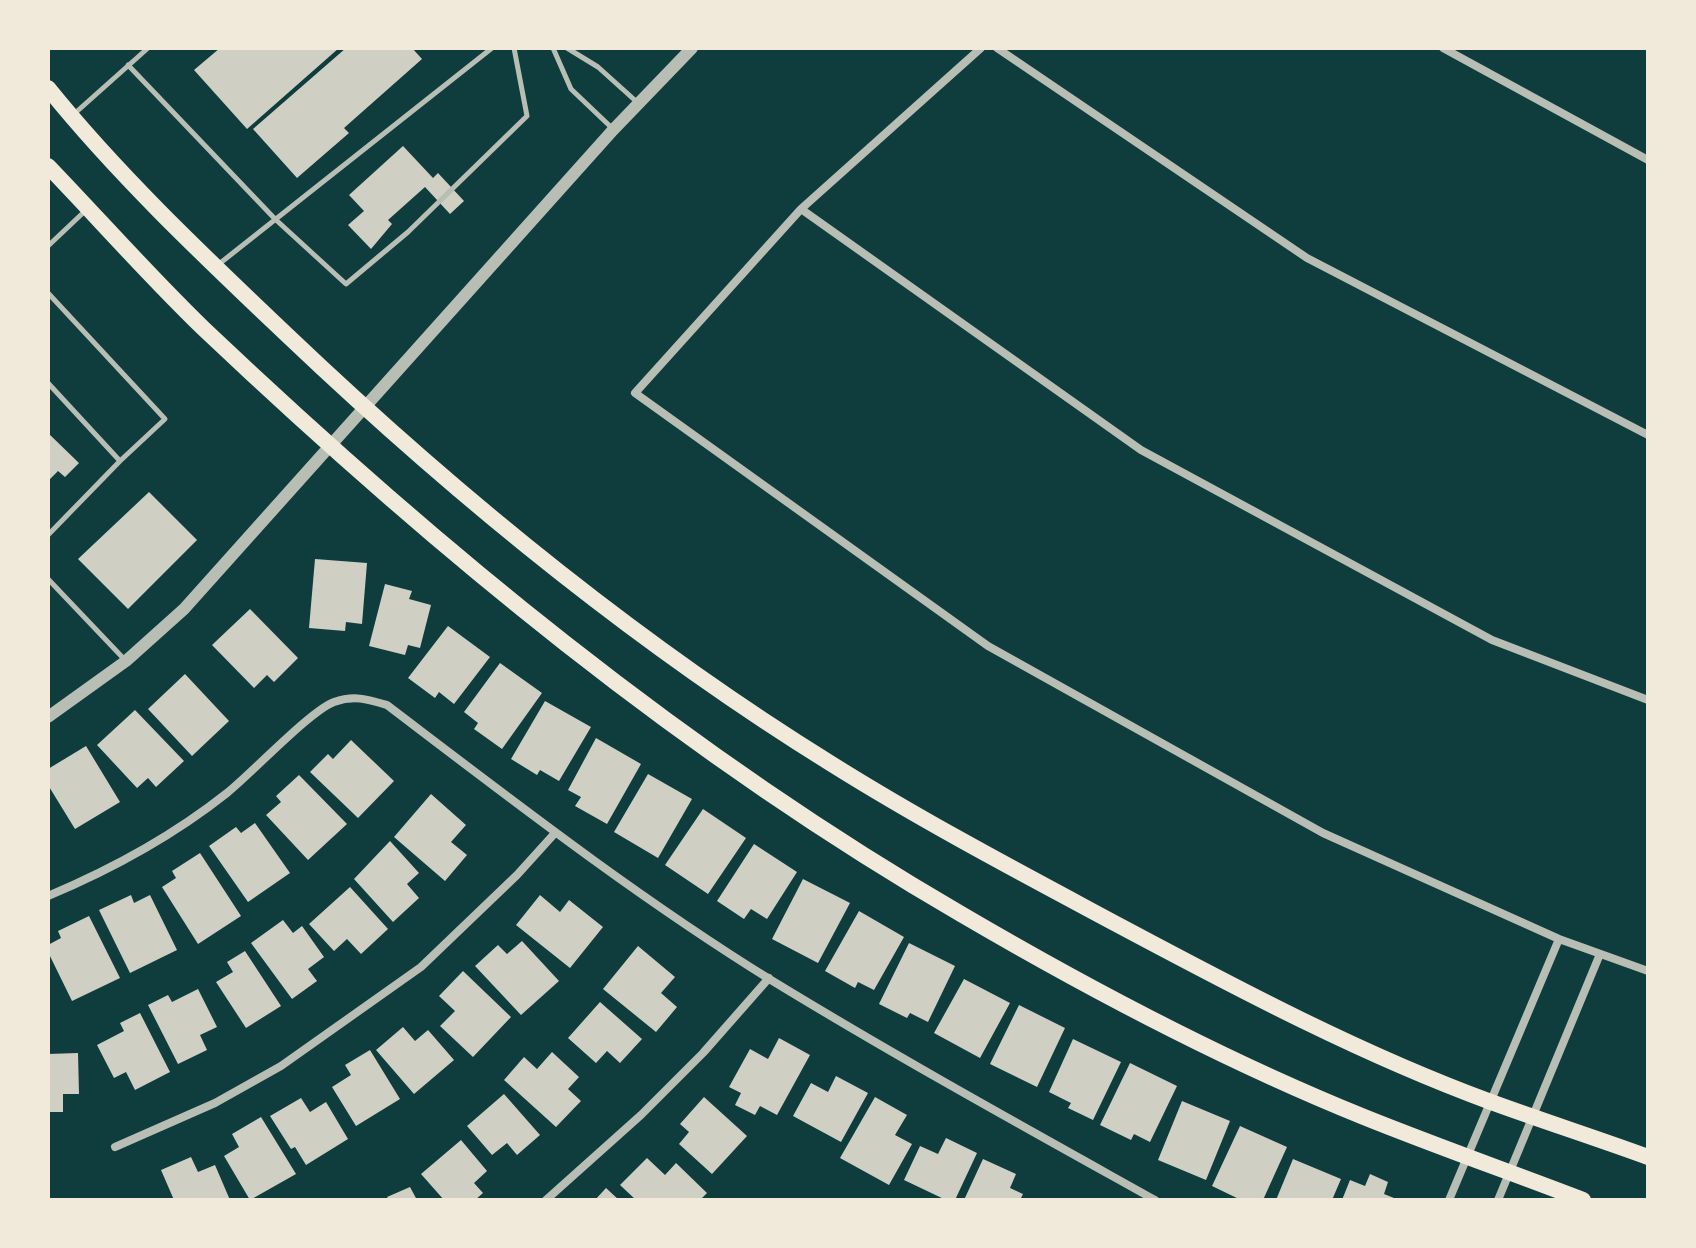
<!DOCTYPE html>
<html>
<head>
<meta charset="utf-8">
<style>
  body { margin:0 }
  #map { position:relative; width:1696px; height:1248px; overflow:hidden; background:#0f3d3e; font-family:Lato,sans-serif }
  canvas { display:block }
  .frame { position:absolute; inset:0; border:50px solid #f1e9da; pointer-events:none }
</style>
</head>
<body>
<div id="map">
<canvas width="1696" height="1248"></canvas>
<div class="frame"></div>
</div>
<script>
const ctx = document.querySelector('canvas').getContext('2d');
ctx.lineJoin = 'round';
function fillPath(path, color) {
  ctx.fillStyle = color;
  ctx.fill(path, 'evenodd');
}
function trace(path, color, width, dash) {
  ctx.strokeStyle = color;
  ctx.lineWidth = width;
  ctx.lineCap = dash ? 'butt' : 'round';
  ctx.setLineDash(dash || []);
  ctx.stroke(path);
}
fillPath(new Path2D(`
  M220,48H339L247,129L194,70Z
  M346,48H412L422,59L344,128L349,133L297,178L253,129Z
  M403,146L433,178L438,173L464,201L450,214L425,187L388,220L392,224L371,249L348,225L364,211L349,195Z
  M48,433L79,463L65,477L58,471L48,481Z
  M149,492L197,540L128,609L78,559Z
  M315,559L367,563L362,624L346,622L345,631L309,628Z
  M385,584L412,591L409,599L431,605L420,648L408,645L405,655L369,646Z
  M250,609L298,658L274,682L267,675L254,688L212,645Z
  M448,626L490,657L454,704L439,692L435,698L408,678Z
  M500,663L542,693L502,749L474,729L478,723L464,712Z
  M185,674L229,721L192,756L148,709Z
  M545,701L591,727L559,781L540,770L537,775L511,759Z
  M135,710L184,761L156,787L148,778L137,788L97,745Z
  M596,738L641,764L607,824L575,806L581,797L568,790Z
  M351,740L394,781L358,818L310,772L328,754L333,759Z
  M86,746L120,802L75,829L48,785V769Z
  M648,774L692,799L658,858L614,832Z
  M299,775L347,824L308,860L266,815L281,802L276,796Z
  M431,794L466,825L451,842L467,855L445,881L394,837Z
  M703,809L746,838L708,894L665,865Z
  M255,823L290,873L248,902L209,846L236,827L241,833Z
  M390,841L419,873L407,884L419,898L393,922L354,879Z
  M754,844L797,872L767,919L751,909L744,919L717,901Z
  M200,853L241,916L198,944L162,887L176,878L172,871Z
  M803,879L850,903L818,963L772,939Z
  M350,887L388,929L361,954L347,939L334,951L309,924Z
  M131,895L134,903L150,895L177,950L130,973L99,910Z
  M540,895L560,912L569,900L603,927L570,968L516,925Z
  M859,911L904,937L874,990L858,982L855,988L825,971Z
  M89,916L120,978L72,1001L48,952V945L61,938L58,931Z
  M283,920L293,933L302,926L324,957L308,969L317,981L292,999L251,943Z
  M522,941L559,981L521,1015L475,966L498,945L507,954Z
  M909,943L955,966L928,1022L910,1013L907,1018L879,1004Z
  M638,946L675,977L661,993L677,1007L656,1032L603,989Z
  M245,951L281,1006L246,1028L216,982L233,972L227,962Z
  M463,971L511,1017L473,1057L440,1026L455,1011L439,996Z
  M964,979L1010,1003L980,1058L934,1033Z
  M198,989L217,1027L200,1035L207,1050L178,1064L148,1005L168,995L172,1002Z
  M600,1002L642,1039L620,1063L607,1051L596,1063L568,1038Z
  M1019,1005L1065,1028L1037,1087L990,1064Z
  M140,1013L170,1072L135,1090L126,1072L114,1078L97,1045L124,1031L120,1023Z
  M403,1027L415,1041L428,1030L454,1060L414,1094L376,1050Z
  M779,1038L810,1055L777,1115L760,1106L755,1115L735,1105L741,1093L729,1087L750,1049L768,1059Z
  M1073,1039L1121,1062L1093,1120L1068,1108L1071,1103L1049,1092Z
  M370,1050L400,1099L356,1126L332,1087L351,1075L345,1065Z
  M552,1052L579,1077L568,1089L581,1101L556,1127L504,1080L524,1057L537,1069Z
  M78,1053L79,1094H63V1112H48V1054Z
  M1130,1063L1177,1086L1150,1142L1134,1134L1131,1140L1100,1125Z
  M836,1076L868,1093L841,1142L793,1116L811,1083L828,1092Z
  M504,1094L540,1135L517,1155L507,1143L492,1155L467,1126Z
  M704,1097L747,1136L712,1174L679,1144L689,1132L680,1124Z
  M875,1097L907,1115L895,1135L912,1144L889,1185L840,1158Z
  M301,1098L310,1112L326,1102L348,1139L306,1165L295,1147L291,1149L270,1116Z
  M1182,1101L1230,1121L1206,1180L1158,1160Z
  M261,1117L296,1174L250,1200L224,1156L239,1147L232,1134Z
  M1240,1126L1287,1147L1263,1200H1241L1212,1186Z
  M946,1138L977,1153L955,1200H946L904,1180L920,1146L938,1154Z
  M461,1140L487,1171L474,1183L483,1193L475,1200H444L421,1174Z
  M191,1157L198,1172L215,1165L230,1200H174L161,1170Z
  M647,1158L665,1175L676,1163L707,1193L700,1200H636L620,1185Z
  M983,1159L1016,1174L1010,1188L1023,1194L1020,1200H964Z
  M1293,1159L1341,1179L1332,1200H1276Z
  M1370,1174L1388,1182L1384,1194L1399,1200H1342L1350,1180L1365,1186Z
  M410,1187L417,1200H389L387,1197Z
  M606,1188L619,1200H595Z`), '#cfcfc3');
trace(new Path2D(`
  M553,48L571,89L613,129
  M567,48L598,67L638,103
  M128,65L275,219L346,284L408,232L527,116L514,48
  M74,114L148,48
  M48,246L85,211
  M219,264L492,48
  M48,293L165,419L120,461
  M48,383L120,461L48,535
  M48,579L125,660`), '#b8beb3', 5);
trace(new Path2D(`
  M981,48L801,209L635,393L988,646L1323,833L1559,939L1648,971
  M997,48L1307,258L1648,435
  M1443,48L1648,160
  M801,209L1141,450L1492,640L1648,700
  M48,896C110,870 174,835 227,793C252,773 310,711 334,702C354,695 367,699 387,705C512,800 637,897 771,980C897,1057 1026,1128 1155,1200
  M115,1147L215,1103L281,1066L421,967L517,875L555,833
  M546,1200L641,1115L703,1053L769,978
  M1449,1200L1559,939
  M1498,1200L1600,954`), '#b8beb3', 8);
trace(new Path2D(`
  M48,717L126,661L184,609L613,130L692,48`), '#b8beb3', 12);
trace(new Path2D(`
  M48,88C119,176 204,256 286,334C452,492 635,642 830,763C924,822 1023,874 1120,926C1240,990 1363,1055 1491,1102C1543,1121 1596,1138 1648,1157
  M48,166C100,220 150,277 204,329C435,548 685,754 961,914C1089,989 1225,1061 1364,1117C1436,1146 1510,1172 1583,1200`), '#f1e9da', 16);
</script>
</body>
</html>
